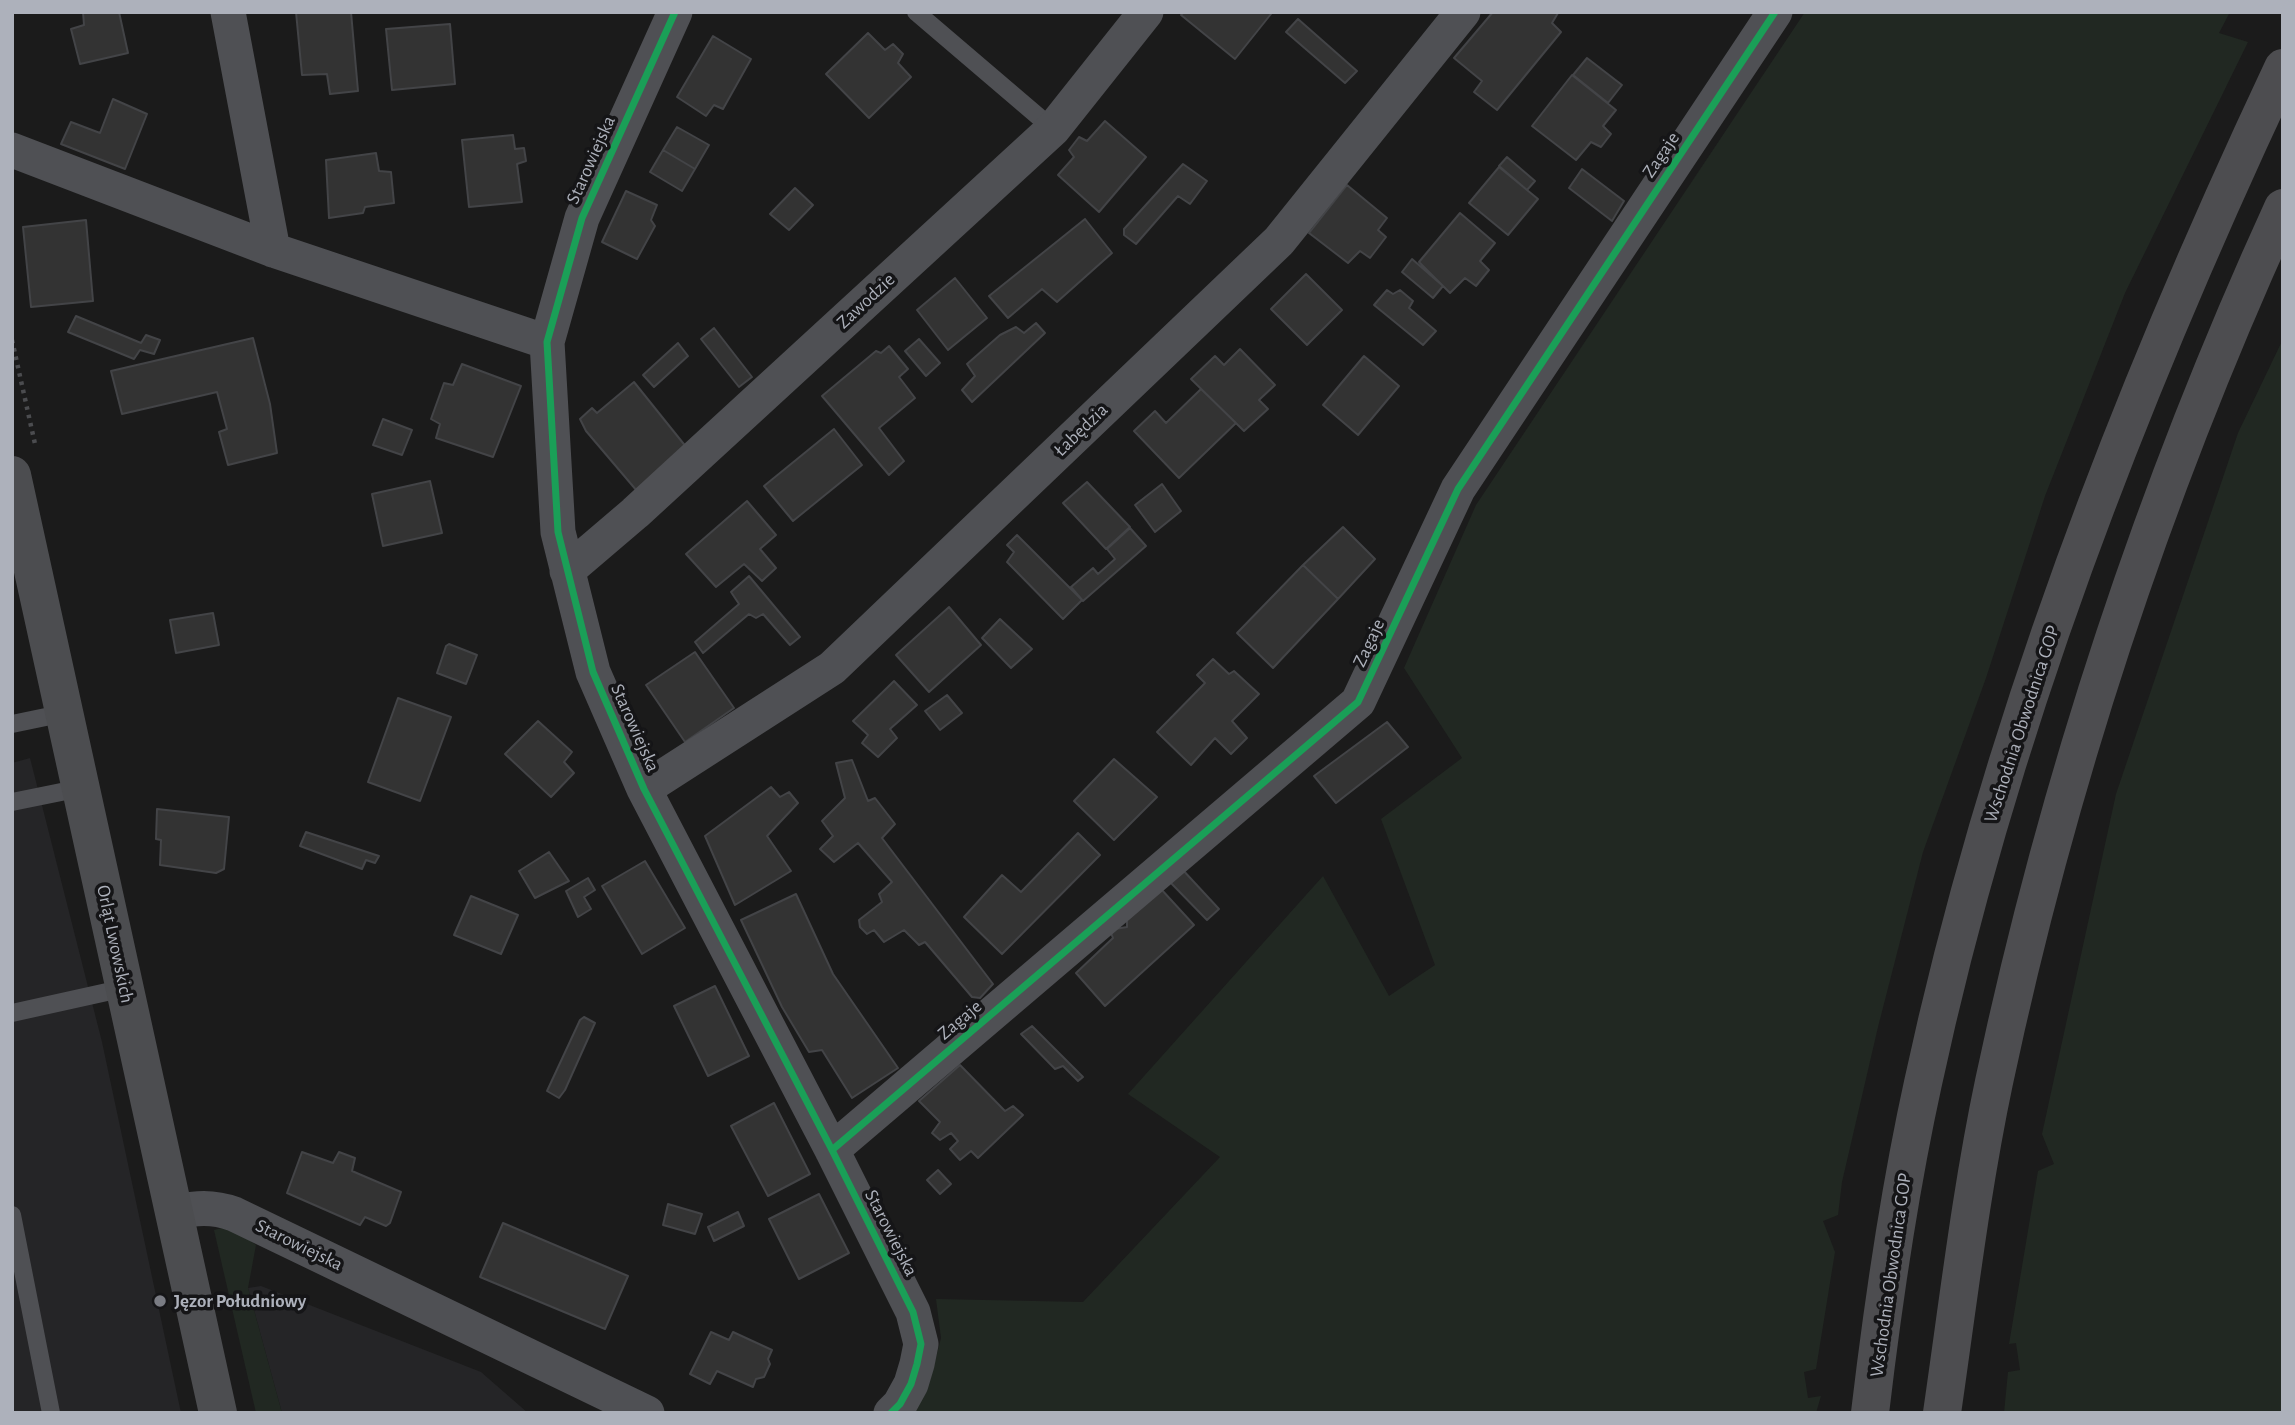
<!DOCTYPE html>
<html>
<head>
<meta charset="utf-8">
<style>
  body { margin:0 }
  #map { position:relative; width:2295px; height:1425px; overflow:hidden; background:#1b1b1b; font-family:"Alegreya Sans",sans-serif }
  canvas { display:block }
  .frame { position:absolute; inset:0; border:14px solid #adb1bb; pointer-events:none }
</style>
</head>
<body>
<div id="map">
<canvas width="2295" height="1425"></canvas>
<div class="frame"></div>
</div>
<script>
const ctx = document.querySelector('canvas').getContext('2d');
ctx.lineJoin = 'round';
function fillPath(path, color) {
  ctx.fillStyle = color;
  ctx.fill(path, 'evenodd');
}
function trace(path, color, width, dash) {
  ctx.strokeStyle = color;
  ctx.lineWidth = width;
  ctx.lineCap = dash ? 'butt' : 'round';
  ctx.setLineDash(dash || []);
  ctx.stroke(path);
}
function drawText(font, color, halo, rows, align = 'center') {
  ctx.font = font + ' "Alegreya Sans",sans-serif';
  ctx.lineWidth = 7;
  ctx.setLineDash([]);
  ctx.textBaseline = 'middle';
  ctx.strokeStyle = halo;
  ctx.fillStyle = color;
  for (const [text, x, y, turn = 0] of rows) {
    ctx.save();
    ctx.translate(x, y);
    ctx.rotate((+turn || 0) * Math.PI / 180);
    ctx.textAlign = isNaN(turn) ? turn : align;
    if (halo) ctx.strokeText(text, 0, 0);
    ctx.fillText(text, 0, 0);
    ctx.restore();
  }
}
fillPath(new Path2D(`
  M30,758L102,1042L181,1413H12V763Z
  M261,1286L481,1372L528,1413H282L248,1288Z`), '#252527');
fillPath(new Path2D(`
  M1805,12H2230L2219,33L2248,42L2125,293L2045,496L1986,678L1923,852L1878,1027L1842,1182L1838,1215L1823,1221L1835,1252L1816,1369L1804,1372L1808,1398L1821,1396L1816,1413H912L930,1381L941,1338L936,1299L1083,1302L1220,1157L1128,1094L1323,876L1389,996L1435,965L1381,819L1462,758L1404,668L1476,505Z
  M2283,339V1413H2004L2008,1372L2020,1370L2016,1343L2009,1344L2038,1171L2054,1164L2042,1134L2116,794L2238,433Z
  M230,1226L256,1245L248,1288L282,1413H256L214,1230Z`), '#212822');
const building = new Path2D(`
  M83,12H119L128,53L80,64L71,29L84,25Z
  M296,12H351L358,91L330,94L327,74L302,75Z
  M1184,12H1269L1271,14L1235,59L1181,15Z
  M1493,12H1556L1558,13L1552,23L1561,32L1497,110L1474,92L1482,81L1454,58Z
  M1298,19L1357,71L1345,83L1286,32Z
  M450,24L455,84L392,90L386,29Z
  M868,33L885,50L893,44L903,54L898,63L911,77L869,118L826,74Z
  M713,36L751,59L723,109L714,105L706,116L677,97Z
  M1587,58L1622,85L1608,103L1573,75Z
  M1572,75L1616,110L1603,126L1611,134L1601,147L1591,142L1576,160L1532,126Z
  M113,99L147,114L125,169L61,144L71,122L100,133Z
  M1105,121L1146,157L1099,212L1058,175L1074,157L1069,150L1079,137L1087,141Z
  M677,127L709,145L695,169L663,150Z
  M513,135L515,149L524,148L526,161L517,164L522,202L469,207L462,140Z
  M663,150L695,169L682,191L650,172Z
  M376,153L379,171L391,172L394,203L365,207L363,213L329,218L326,160Z
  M1507,157L1535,181L1527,190L1499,166Z
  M1183,164L1207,181L1190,204L1178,196L1136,244L1124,235V229Z
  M1499,167L1538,199L1508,235L1469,203Z
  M1582,169L1624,201L1612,221L1569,188Z
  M1347,185L1387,218L1378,230L1386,237L1370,258L1360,251L1348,263L1309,233Z
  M795,188L813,205L789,230L770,214Z
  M626,191L657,205L651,220L655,226L637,259L602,242Z
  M1460,213L1495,243L1480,261L1489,270L1476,286L1465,278L1450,293L1419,262Z
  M1085,219L1112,253L1057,302L1042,289L1008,318L989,296Z
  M86,220L93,301L31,307L23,227Z
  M1412,259L1443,286L1433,298L1402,272Z
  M1306,274L1342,310L1307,345L1271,309Z
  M955,278L987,318L948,350L917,310Z
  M1387,290L1393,294L1400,290L1413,301L1409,308L1436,331L1423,345L1374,305Z
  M76,316L141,343L146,335L160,340L154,354L140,350L134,359L68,332Z
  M1036,323L1045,333L972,402L962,390L975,376L967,364L1000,335L1016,327L1024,333Z
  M714,328L752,377L739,387L701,339Z
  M253,338L270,404L277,453L228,465L219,432L227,429L217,392L122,414L111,371Z
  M919,339L940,363L926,376L905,351Z
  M678,343L688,356L654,387L643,375Z
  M889,346L908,369L899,377L915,398L879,428L904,461L889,475L822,396L876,351L881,353Z
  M1240,349L1275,385L1259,400L1268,409L1244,431L1191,379L1215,356L1224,365Z
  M1364,356L1399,386L1358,435L1323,405Z
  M462,364L521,386L493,457L436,438L440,424L431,419L444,383L453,385Z
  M634,382L687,448L637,491L586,431L580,419L592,408L597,413Z
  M1201,389L1236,423L1179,478L1134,431L1155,411L1166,423Z
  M383,419L412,430L402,455L373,445Z
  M834,429L862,465L793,521L764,486Z
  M430,481L442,533L383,546L372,494Z
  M1087,482L1130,527L1106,549L1063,503Z
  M1162,484L1181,511L1155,532L1135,505Z
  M747,501L776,535L760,549L776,568L762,581L744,564L716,587L686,554Z
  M1343,527L1375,559L1338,599L1303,565Z
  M1130,528L1146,546L1083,601L1071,587L1093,568L1098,574L1115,559L1107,549Z
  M1017,535L1082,600L1063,619L1007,562L1014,552L1007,545Z
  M1303,565L1338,599L1273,668L1237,633Z
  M749,576L800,637L790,645L763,614L756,618L749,614L703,653L695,642L739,604L731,592Z
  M949,607L981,645L929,692L896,655Z
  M213,613L219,645L176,653L170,620Z
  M1000,619L1032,649L1011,668L982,638Z
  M449,644L477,655L466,684L437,673L446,646Z
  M695,652L734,708L685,742L646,685Z
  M1213,659L1229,674L1234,671L1259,694L1232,721L1247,738L1231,754L1215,738L1191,765L1157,732L1205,683L1197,675Z
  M894,681L917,705L890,729L897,738L878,757L862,743L868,735L853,721Z
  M947,695L962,713L940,730L925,711Z
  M398,698L451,717L420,801L368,782Z
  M538,721L572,752L564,762L574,773L551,797L505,754Z
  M1387,722L1408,747L1336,803L1314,776Z
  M1114,759L1157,797L1114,840L1074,801Z
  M852,760L868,801L875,798L895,824L882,838L993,984L980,998L972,997L925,942L919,945L904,930L884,942L874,930L867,934L860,927L859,920L882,902L879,894L892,882L858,843L834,862L820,849L833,836L822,821L845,798L836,763Z
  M771,787L780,797L789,792L798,803L767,836L791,871L735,905L705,836Z
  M157,809L229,817L224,869L216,873L160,865L161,840L156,839Z
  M306,832L379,856L375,863L366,860L362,869L300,846Z
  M1078,833L1100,855L1002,954L964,917L1002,875L1021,892Z
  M549,852L569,881L535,898L519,871Z
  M645,861L685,928L642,954L602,886Z
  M1181,868L1219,909L1207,920L1168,880Z
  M588,878L595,890L584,897L591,909L578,917L566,891Z
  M1161,889L1194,925L1105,1006L1076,973L1113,938L1111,933L1115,929L1127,927V920Z
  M796,894L833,974L898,1068L852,1098L822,1050L809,1052L782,1007L741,920Z
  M471,896L518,915L501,954L454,935Z
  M715,986L749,1056L708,1076L674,1006Z
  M584,1017L595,1023L565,1090L559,1098L547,1091L580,1020Z
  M1032,1026L1083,1077L1078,1081L1063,1066L1055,1069L1021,1034Z
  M960,1065L1005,1111L1013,1106L1023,1115L978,1158L971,1151L960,1160L950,1149L958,1141L951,1133L940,1140L932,1133L940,1122L919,1101Z
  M774,1103L810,1174L768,1196L731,1126Z
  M302,1152L333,1163L339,1152L355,1158L352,1171L401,1192L390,1223L386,1226L365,1217L360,1225L287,1193Z
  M938,1170L951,1184L940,1194L927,1180Z
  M819,1194L849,1253L799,1279L769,1219Z
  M668,1204L702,1214L695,1234L663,1225Z
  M738,1212L744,1226L714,1241L708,1227Z
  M503,1223L628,1276L605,1329L480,1277Z
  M711,1332L729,1340L733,1332L772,1350L768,1359L770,1364L764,1377L756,1379L753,1387L717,1371L710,1384L690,1374Z`);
fillPath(building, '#333');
trace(building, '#434447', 2);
trace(new Path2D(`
  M12,340L35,444`), '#4b4c4f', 4.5, [3.5, 5]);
trace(new Path2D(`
  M916,12L1053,129
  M12,724L65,713
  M12,802L81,788
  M12,1013L125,988
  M12,1215L51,1413`), '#4f5054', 18);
trace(new Path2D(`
  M228,12L273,250
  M675,12L582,218L547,342L558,532L593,672L644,789L832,1150L913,1312L921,1344L917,1364L911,1384L900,1404L891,1413
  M12,150L273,250L547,342
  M567,571L635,513L1053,129L1146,12
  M644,789L832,668L1279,241L1463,12
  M832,1150L1358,702L1458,489L1775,12
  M173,1212C196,1208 212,1206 234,1214L647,1413`), '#4f5054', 35);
trace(new Path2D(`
  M12,475L218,1413`), '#4c4d50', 38);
trace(new Path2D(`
  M1870,1413C1883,1303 1899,1192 1923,1083C1999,731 2130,393 2283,68
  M1942,1413C1958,1303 1971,1191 1994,1082C2058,781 2155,488 2283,208`), '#4d4d50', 38);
trace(new Path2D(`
  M675,12L582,218L547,342L558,532L593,672L644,789L832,1150L913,1312L921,1344L917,1364L911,1384L900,1404L891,1413
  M832,1150L1358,702L1458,489L1775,12`), '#1a9f57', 7);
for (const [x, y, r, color] of [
  [160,1301,7,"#7a7c83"]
]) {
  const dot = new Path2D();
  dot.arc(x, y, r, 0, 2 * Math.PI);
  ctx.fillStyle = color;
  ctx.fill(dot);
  trace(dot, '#151517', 2.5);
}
drawText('19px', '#adb1bb', '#151517', [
  ["Zagaje",1661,155,-56],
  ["Starowiejska",591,160,-66],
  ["Zawodzie",866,301,-43],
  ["Łabędzia",1081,430,-44],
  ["Zagaje",1369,643,-65],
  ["Wschodnia Obwodnica GOP",2022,724,-72],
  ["Starowiejska",635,728,66],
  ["Orląt Lwowskich",115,944,78],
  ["Zagaje",960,1020,-40],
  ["Starowiejska",891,1233,63],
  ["Starowiejska",299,1245,26],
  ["Wschodnia Obwodnica GOP",1891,1275,-82]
]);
drawText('bold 19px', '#adb1bb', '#151517', [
  ["Jęzor Południowy",174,1301]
], 'left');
</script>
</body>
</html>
